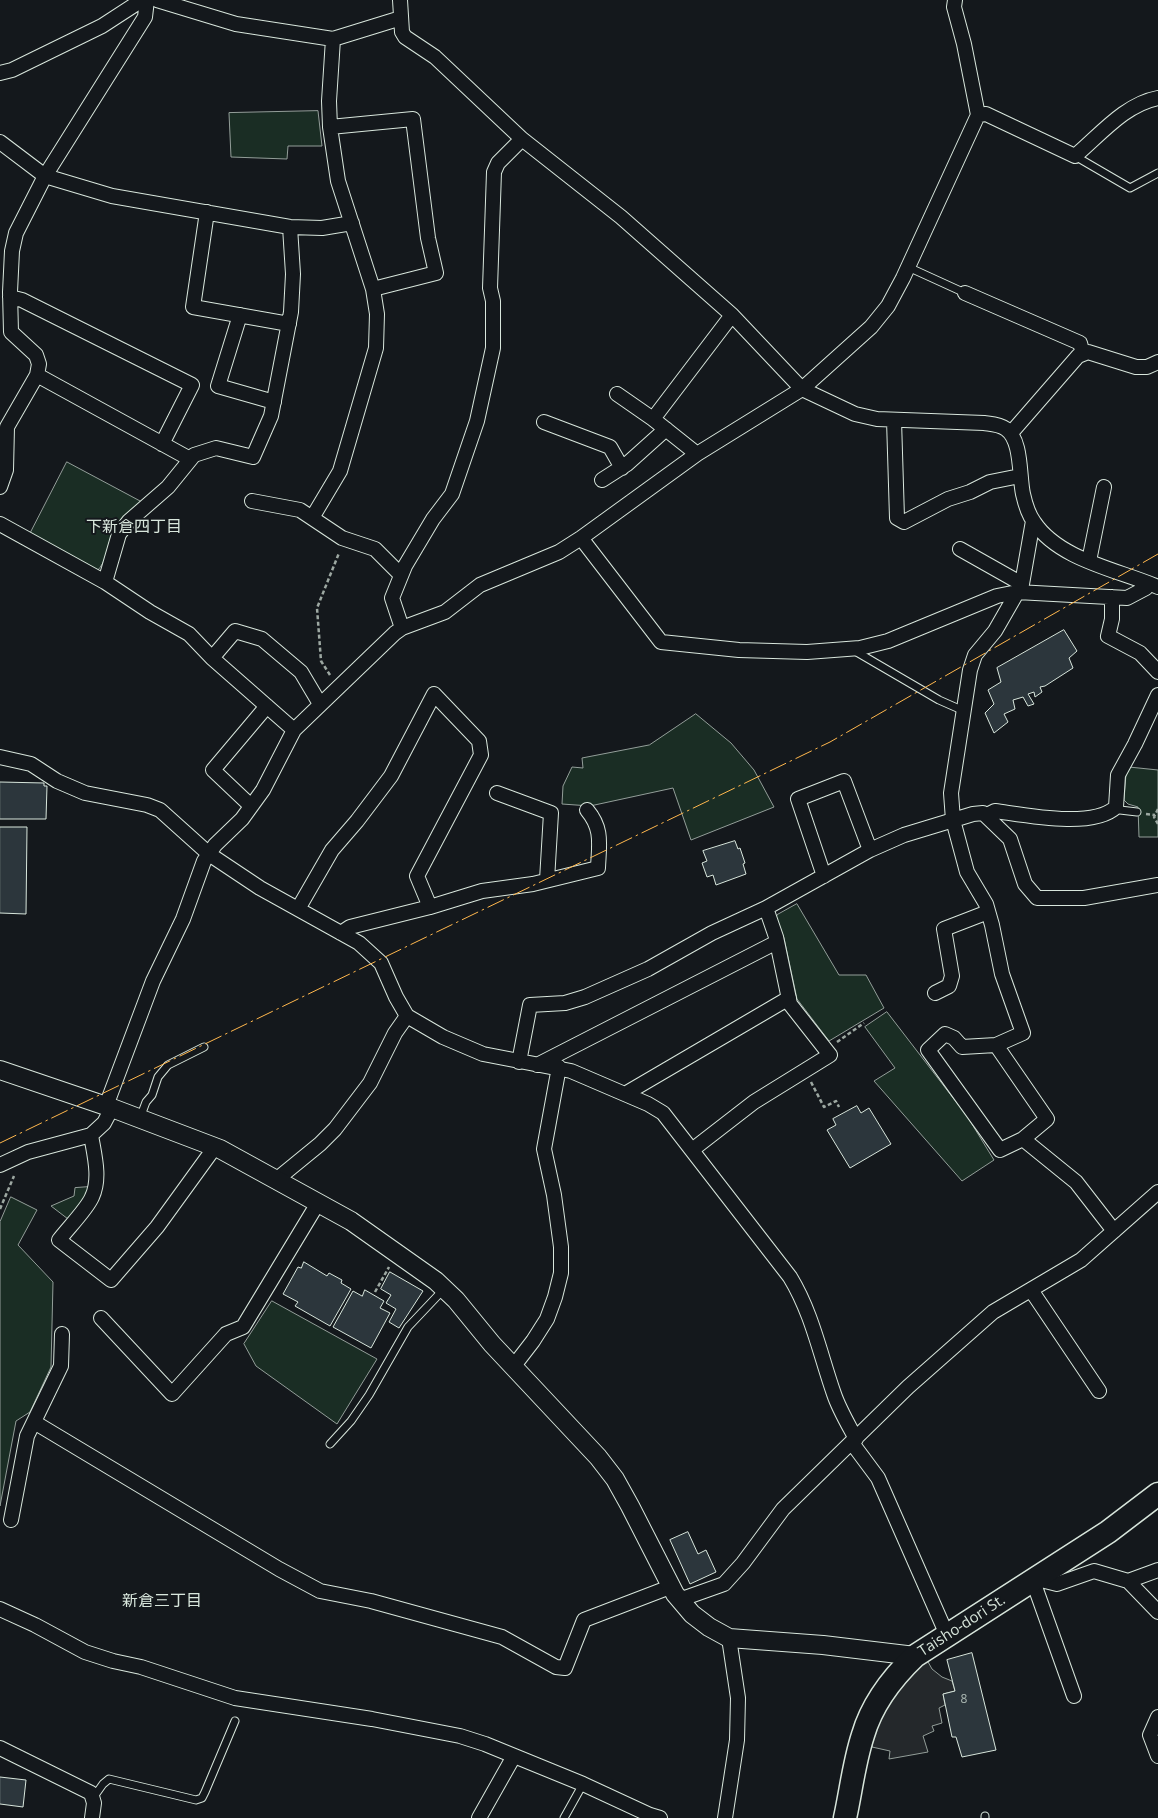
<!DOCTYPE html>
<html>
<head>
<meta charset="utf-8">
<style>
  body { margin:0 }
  canvas { display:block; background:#14181c }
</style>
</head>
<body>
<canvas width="1158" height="1818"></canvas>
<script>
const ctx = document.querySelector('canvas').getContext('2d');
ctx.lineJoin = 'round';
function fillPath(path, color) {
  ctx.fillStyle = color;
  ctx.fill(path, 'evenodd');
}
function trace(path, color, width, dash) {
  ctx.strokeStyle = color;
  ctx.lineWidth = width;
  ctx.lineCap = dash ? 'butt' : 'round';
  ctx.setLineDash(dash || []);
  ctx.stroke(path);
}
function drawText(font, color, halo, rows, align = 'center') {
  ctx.font = font + ' "Open Sans","Noto Sans JP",sans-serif';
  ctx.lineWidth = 4;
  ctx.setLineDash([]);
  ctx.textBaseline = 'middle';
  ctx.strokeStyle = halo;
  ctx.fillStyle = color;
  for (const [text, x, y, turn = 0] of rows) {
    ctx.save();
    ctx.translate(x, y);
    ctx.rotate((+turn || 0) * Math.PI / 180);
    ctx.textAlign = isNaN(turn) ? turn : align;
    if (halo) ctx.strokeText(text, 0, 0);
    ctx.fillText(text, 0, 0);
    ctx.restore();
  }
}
const green = new Path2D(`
  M318,111L322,146H288L287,159L231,157L229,113Z
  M67,462L142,502C131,511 120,519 113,533C106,546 108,561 96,572L30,534Z
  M696,714L731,743L754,770L774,807L691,840L673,788L590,806L562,804L563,786L572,767L583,768L582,758L649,745Z
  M1129,767L1158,770V837H1139L1138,807L1128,804L1124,800L1126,774Z
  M797,904L839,975H866L884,1008L829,1041L797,999L784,938L776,918L777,915Z
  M887,1012L967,1116L994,1160L962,1181L874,1081L895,1068L865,1027Z
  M89,1187V1192L68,1219L51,1206L74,1196L75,1188Z
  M11,1197L37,1210L18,1245L53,1282L51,1367L30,1412L16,1421L0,1506V1222Z
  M272,1301L377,1359L337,1424L256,1366L244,1344Z`);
fillPath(green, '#1a2d24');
trace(green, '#939e99', 1);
const parking = new Path2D(`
  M927,1660L932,1669L942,1677L952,1681L955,1691L943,1694L945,1705L939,1708L942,1723L932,1726L934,1731L923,1736L928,1752L889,1759L890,1751L872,1747L873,1732L887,1697Z`);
fillPath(parking, '#24282b');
trace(parking, '#939e99', 1);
const building = new Path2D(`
  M1064,630L1077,651L1069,658L1073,668L1045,686L1040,687L1042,692L1035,697L1034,692L1028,694L1034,704L1028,706L1023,697L1013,700L1015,709L1004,714L1008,722L994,733L985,713L994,704L988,690L1001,682L997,668Z
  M0,782L44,783V786H47L46,819H0Z
  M0,827H27L26,914L0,913Z
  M735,841L738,849L740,848L745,863L743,864L746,874L716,885L713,875L707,877L702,863L707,861L703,851Z
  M857,1106L861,1113L869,1108L891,1144L850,1168L827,1130L836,1125L833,1119Z
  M304,1262L327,1276L329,1273L342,1280L341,1283L351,1289L330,1326L295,1306L298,1302L283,1294L298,1267L301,1268Z
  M390,1272L423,1291L399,1328L389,1322L396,1309L386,1303L391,1295L381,1289Z
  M365,1290L384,1301L380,1308L390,1313L371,1348L333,1327L353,1291L362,1296Z
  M688,1532L698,1554L706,1550L716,1572L690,1584L670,1540Z
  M972,1653L996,1750L962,1757L956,1737H952L943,1694L955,1691L947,1660Z
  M0,1777L26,1780L23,1807L0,1804Z`);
fillPath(building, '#2c363c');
trace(building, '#d8e6dc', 1);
const service = new Path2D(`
  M1075,156L1130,188L1158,173
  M908,267L965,293
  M855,651L939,700L964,711
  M1116,807L1120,810L1137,812
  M140,1118L146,1102L152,1095L158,1077L168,1065L204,1047
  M330,1444L351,1421L369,1395L408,1327L444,1289
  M93,1798L103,1784L109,1779L196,1800L202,1798L205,1792L235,1721
  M985,1816V1818
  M564,1818L583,1784`);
const minor = new Path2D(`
  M157,0L236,24L333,39L401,18
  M400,0L402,32L405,37L435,57L522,139L621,217L732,315L802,389L855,414L877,419L984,423C991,424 999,424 1006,429C1022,440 1019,475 1023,494C1025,503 1028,514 1034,522C1059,560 1119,570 1158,587
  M0,73L12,70L102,26L142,0
  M978,115L986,114L1075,156C1100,135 1125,104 1158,98
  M330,127L413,119L428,238L436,273L373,289
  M0,142L45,176L112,196L290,227L322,228L352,223
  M207,212L193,307L289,324
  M965,293L1080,343L1083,354
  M10,297L22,300L192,385L162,444
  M240,315L218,386L274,402
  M37,375L190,459
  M617,394L653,419L697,454
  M653,419L732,315
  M894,420L897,518L904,522L948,499L970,492L990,482L1020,476
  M544,422L610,447L622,468
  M1011,433L1078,356L1088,352L1136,367H1147L1158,362
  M602,480L627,464L666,429
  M0,487L6,470L7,427L37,375L39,364L36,355L11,332L10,292L12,251L16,233L45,176L145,17L147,0
  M252,501L300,510L342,538L375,549L401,575
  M312,518L340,471L376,348L377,314L373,289L338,181L330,127L329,101L333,39
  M0,524L105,582L150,612L189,634L212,658L294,730
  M581,538L661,642L739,650L807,652L860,648L888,641L997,596L1017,592L1127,598L1146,588L1148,583
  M960,549L1022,584
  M1089,561L1104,487
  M105,582L119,534L129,521L168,487L194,455L216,448L253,457L271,416L291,312L293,274L290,227
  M1112,597V619L1108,636L1140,653L1158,672
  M402,628L392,598L405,566L433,519L452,494L477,421L493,348V301L490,288L494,172L498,163L522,139
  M212,658L235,631L262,639L301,672L320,704
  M0,757L31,764L57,781L85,793L147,805L160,810L209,854L260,888L359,943L381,963L396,997L407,1016L443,1037L483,1054L571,1071L648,1104L663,1113L790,1277C812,1313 820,1354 834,1394C839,1409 848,1424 856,1439
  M497,793L551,813L547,880
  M251,806L213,770L267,706
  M987,815L995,811C1025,815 1093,829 1116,807L1118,775L1135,744L1158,695
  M824,876L798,799L844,781L870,850
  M298,909L332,850L357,821L391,776L434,694L479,741L481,755L417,876L430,907
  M341,933L350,927L430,907L482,891L533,884L598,868C599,844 603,829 587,810
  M935,993L949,986L952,976L944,929L988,912
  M996,1045L1047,1119L1023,1139L1000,1150L928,1050L945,1034L954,1038L962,1047L996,1045L1023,1033L1002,974L992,925L986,904L967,872L953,820L951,793L970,670L975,655L995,631L1022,584L1033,521
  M519,1062L530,1005L565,1003L585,997L648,969L712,933L766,908L870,850L904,835L973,814L983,813L1010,839L1025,884L1037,898H1084L1158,885
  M537,1065L777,942
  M625,1094L789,998
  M106,1106L153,981L183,919L204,861L215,845L242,819L263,790L294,730L395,633L402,628L445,612L480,585L559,552L581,538L697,454L802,389L871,327L888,306L903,278L978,115L964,44L954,7L955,0
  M91,1135C94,1154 101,1178 92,1197C87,1209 68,1228 59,1240L111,1280L157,1227L215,1147
  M1023,1139L1076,1182L1114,1231
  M692,1150L754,1102L830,1055L790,1004L776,937L766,908
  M0,1165L28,1152L91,1135L104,1123L112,1108
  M276,1180L320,1144L335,1129L370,1083L395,1033L407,1016
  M1031,1290L1099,1391
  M101,1318L172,1394L226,1334L243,1327L318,1203
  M513,1367L533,1341L547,1319L555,1297L561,1273V1247L554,1195L544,1149L559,1067
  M34,1422L279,1569L320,1591L371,1601L502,1637L556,1667L565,1668L584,1620L670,1587
  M852,1443L878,1478L947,1635
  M11,1520L27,1436L61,1366L62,1334
  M1037,1579L1057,1584L1094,1571L1128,1581L1158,1612
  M1033,1581L1074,1696
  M1128,1581L1158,1570
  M679,1600L724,1584L743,1563L783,1509L908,1387L993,1312L1081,1260L1158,1192
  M0,1609L35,1625L85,1652L113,1661L141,1667L235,1698L372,1719L460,1736L485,1744L583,1784L650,1815L660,1818
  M1158,1717L1150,1735L1158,1756
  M0,1748L91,1793L94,1803L92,1818
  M479,1818L514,1756
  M725,1818L737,1740L738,1698L729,1638`);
const tertiary = new Path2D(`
  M0,1070L112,1108L220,1149L351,1221L436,1281L456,1300L492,1344L598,1457L615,1479L630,1506L675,1594L692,1614L709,1627L729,1638L823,1645L915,1656`);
const primary = new Path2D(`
  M845,1818C851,1791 854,1762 863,1735C872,1704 892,1678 915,1656L1108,1532L1158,1494`);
trace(service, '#d8e6dc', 9);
trace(minor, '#d8e6dc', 16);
trace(tertiary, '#d8e6dc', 20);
trace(primary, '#d8e6dc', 25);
trace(new Path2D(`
  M330,675L321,661L317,608L339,553
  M1158,809L1154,817L1158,824
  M1146,814L1155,815
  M837,1042L864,1023
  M811,1082L824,1107L836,1101L839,1107
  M0,1209L14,1176
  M375,1292L389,1267`), '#9da8a2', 2.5, [4, 2.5]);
trace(service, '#14181c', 7);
trace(minor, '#14181c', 14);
trace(tertiary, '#14181c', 18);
trace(primary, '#14181c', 22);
trace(new Path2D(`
  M0,1143L830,742L1158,554`), '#ffb74d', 1, [18, 4, 2.5, 4]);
drawText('12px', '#adbab4', null, [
  ["8",964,1700]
]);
drawText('15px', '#d8e6dc', '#14181c', [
  ["Taisho-dori St.",962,1626,-33]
]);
drawText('16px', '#d8e6dc', '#14181c', [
  ["下新倉四丁目",134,527],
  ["新倉三丁目",162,1601]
]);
</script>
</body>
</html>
